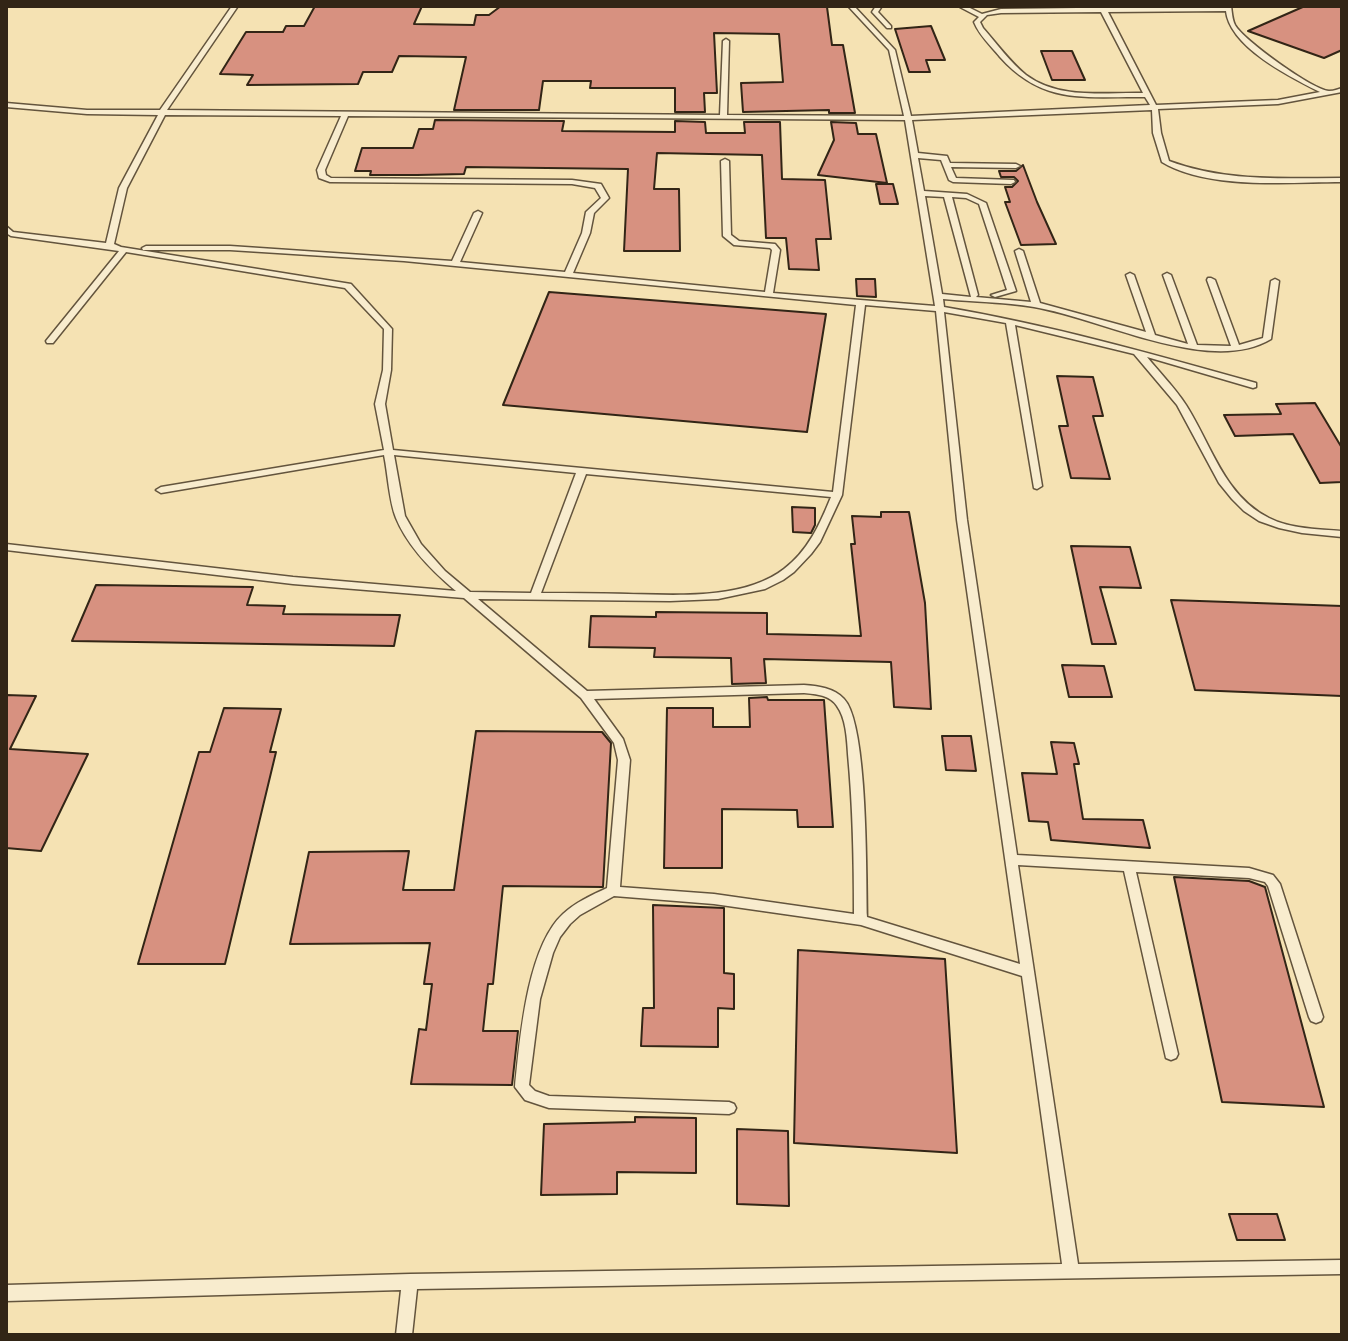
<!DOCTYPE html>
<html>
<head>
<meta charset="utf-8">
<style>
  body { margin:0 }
  #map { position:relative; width:1348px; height:1341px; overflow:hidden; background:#f5e2b3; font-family:"Gentium Book Plus",serif }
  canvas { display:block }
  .frame { position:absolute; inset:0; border:8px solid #322516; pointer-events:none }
</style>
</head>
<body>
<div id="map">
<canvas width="1348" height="1341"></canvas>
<div class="frame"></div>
</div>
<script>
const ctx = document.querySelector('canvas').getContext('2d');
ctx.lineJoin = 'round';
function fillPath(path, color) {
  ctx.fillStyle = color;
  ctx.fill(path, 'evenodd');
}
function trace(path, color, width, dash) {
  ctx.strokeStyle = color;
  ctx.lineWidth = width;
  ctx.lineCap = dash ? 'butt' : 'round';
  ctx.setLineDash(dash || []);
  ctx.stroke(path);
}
const building = new Path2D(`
  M315,6H422L414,24L474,25L476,15H489L501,6L827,7L832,45H843L855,113H829V110L743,112L741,83L783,82L779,34L714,33L717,93H704L705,112H675V88H590L591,81H543L539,110H454L466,57L399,56L392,72H363L358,84L247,85L253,75L220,74L246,32H283L286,26H304Z
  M1305,6H1342V50L1324,58L1248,31Z
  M931,26L945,60H926L930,72H909L895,29Z
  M1041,51H1072L1085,80H1052Z
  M435,120L564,121L562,131L675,132V121L705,122L706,133H745L744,122H780L782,179L825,180L831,239H816L819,270L789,269L786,238H766L762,155L657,153L654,189H679L680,251H624L628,169L466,167L464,174L417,175H370L371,171H355L362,148H413L419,129H433Z
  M831,122L856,123L858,134H876L887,183L818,175L834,140Z
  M1023,165L1037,202L1056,244L1021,245L1005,202H1010L1005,187H1012L1018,181L1014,177H1001L999,171H1016Z
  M876,184H893L898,204H880Z
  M856,279H875L876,297L857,296Z
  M549,292L826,314L807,432L503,405Z
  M1057,376L1093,377L1103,416H1093L1110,479L1071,478L1059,426H1068Z
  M1315,403L1342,448V482L1320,483L1293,434L1235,436L1224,415L1281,414L1276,404Z
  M792,507L815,508V525L811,533L793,532Z
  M881,512H909L925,603L931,709L894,707L891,662L764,659L766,683L732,684L731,658L654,657L655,648L589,647L591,616L656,617V612L767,613V634L861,636L851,544H855L852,516L881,517Z
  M1071,546L1130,547L1141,588L1100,587L1116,644H1092Z
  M96,585L253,587L247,605L285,606L283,614L400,615L394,646L72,641Z
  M1171,600L1342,606V696L1195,690Z
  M1062,665L1104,666L1112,697H1069Z
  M6,695L36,696L10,749L88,754L41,851L6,848Z
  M767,697L768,700H824L833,827H798L797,810L722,809V868H664L667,708H713V727H750L749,698Z
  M224,708L281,709L270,752H276L225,964H138L199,752H210Z
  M476,731L602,732L611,743L603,887L503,886L493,984H488L483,1031H518L512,1085L411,1084L419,1029L426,1030L432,984H424L430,943L290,944L309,852L409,851L403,890H454Z
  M942,736H971L976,771L946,770Z
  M1051,742L1074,743L1079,764H1074L1083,819L1143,820L1150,848L1051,840L1048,822L1029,821L1022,773L1057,774Z
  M1174,877L1249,881L1265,887L1324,1107L1222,1102Z
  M653,905L724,908V973L734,974V1009L718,1008V1047L641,1046L643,1008H654Z
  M798,950L945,959L957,1153L794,1143Z
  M635,1117L696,1118V1173L617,1172V1194L541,1195L544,1124L635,1122Z
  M737,1129L788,1131L789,1206L737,1204Z
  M1229,1214H1277L1285,1240H1237Z`);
fillPath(building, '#d79180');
trace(building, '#322516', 2);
const service = new Path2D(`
  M232,6H238L167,110L720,115L723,41L726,39L729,41L727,115L904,116L889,50L848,6H854L895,50L911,116L1150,105L1145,97C1086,96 1044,106 1000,57C991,46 979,35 974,22L979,17L958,6H966L982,14L1001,9L1231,6C1232,12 1232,19 1235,25C1243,40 1313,90 1329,91C1334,91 1338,89 1342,88V92L1278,104L1158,109L1161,133L1169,161C1225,182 1283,178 1342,178V182C1289,182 1208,190 1162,162L1153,133L1152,110L912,120L918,153L947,156L950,163L1016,164L1020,166L1016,168L951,167L956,178L1014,180L1015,182L1011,184L953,182L949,180L941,160L918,158L924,191L967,194L986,203L1016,291L995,297L991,295L1007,290L979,204L966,198L952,197L978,295L976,297L1031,302L1015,251L1019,249L1023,251L1040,303L1146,332L1126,275L1130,273L1134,275L1155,335L1188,344L1163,275L1167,273L1171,275L1197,345L1231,346L1207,280L1208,278H1211L1215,280L1239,345L1263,338L1271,281L1275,279L1279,281L1271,339C1210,376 1101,318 1034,307C1004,302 973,302 943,299L944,307C1050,325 1153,354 1256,383V387L1253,388L1147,357C1160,373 1175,388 1186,405C1211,444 1224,496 1269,518C1291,529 1318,529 1342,531V537L1302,533L1279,528L1259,521L1244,511L1232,499L1219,483L1177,405L1134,354L1015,325L1042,486L1037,489L1034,488L1006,323L944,312L967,520L1017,855L1249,868L1273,875L1280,884L1323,1017L1321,1021L1316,1023L1311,1021L1309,1017L1268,886L1265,882L1249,878L1136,872L1178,1054L1176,1058L1171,1060L1166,1058L1124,871L1018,865L1078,1264L1342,1260V1274L417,1289L412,1335H396L401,1290L6,1301V1285L410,1274L1062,1264L1022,976L861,925L714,904L614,896L580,915L570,924L560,937L553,953L540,999L529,1085L535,1091L549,1096L729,1102L734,1104L736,1108L734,1112L729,1114L549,1108L525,1100L515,1087C520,1039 527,947 563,914C576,902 592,895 607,888L618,760L614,743L581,698L464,598L293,584L6,550V544L293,577L456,591C432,571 408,547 396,518C389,501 388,474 384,455L161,493L156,490L161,487L384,450L375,404L383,370L384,329L345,288L126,252L53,343H47L46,341L119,251L11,236L6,233V226L13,232L106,243L119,188L158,115L87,114L6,107V103L87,110H160ZM1226,11C1230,47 1290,77 1320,92L1278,100L1156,105L1108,12ZM1101,12L1143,93C1105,92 1059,100 1026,75C1010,62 997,44 983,28L980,22L987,15L1001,13ZM165,115L341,116L317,170L319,178L330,182L572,184L595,188L601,198L586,212L582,233L565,272L460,262L482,213L478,211L474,213L452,261L230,246H146L142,248L143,250H230L404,261L856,305L833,492L393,450L385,404L391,370L392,329L351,284L121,247L114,244L127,188ZM348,116L905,120L935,306L773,293L780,250L775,244L739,241L731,235L729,161L725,159L721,161L723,236L734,245L770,248L772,250L765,292L573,273L590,233L594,213L609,198L601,184L572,180L331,178L326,175L325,170ZM925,196L944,197L971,297L942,294ZM865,305L936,311L957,520L1020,964L867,917C866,876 868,724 844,699C834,688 818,686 804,685L587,691L478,599L670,601L718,599L765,589L783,580L794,572L811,554L820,542L842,495ZM394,455L576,473L531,593L470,592L445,571L421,544L405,516ZM586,474L831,497C820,524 808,551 784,569C744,600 676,595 628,594C599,593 570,593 541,593ZM804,693C816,694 830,695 837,706C846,718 847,739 848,754C853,807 854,860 854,914L714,894L620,887L630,760L623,739L594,699Z
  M876,6H882L878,12L891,26V28H887L872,12Z`);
trace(service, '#63543d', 3);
fillPath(service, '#f8ecce');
</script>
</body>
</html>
